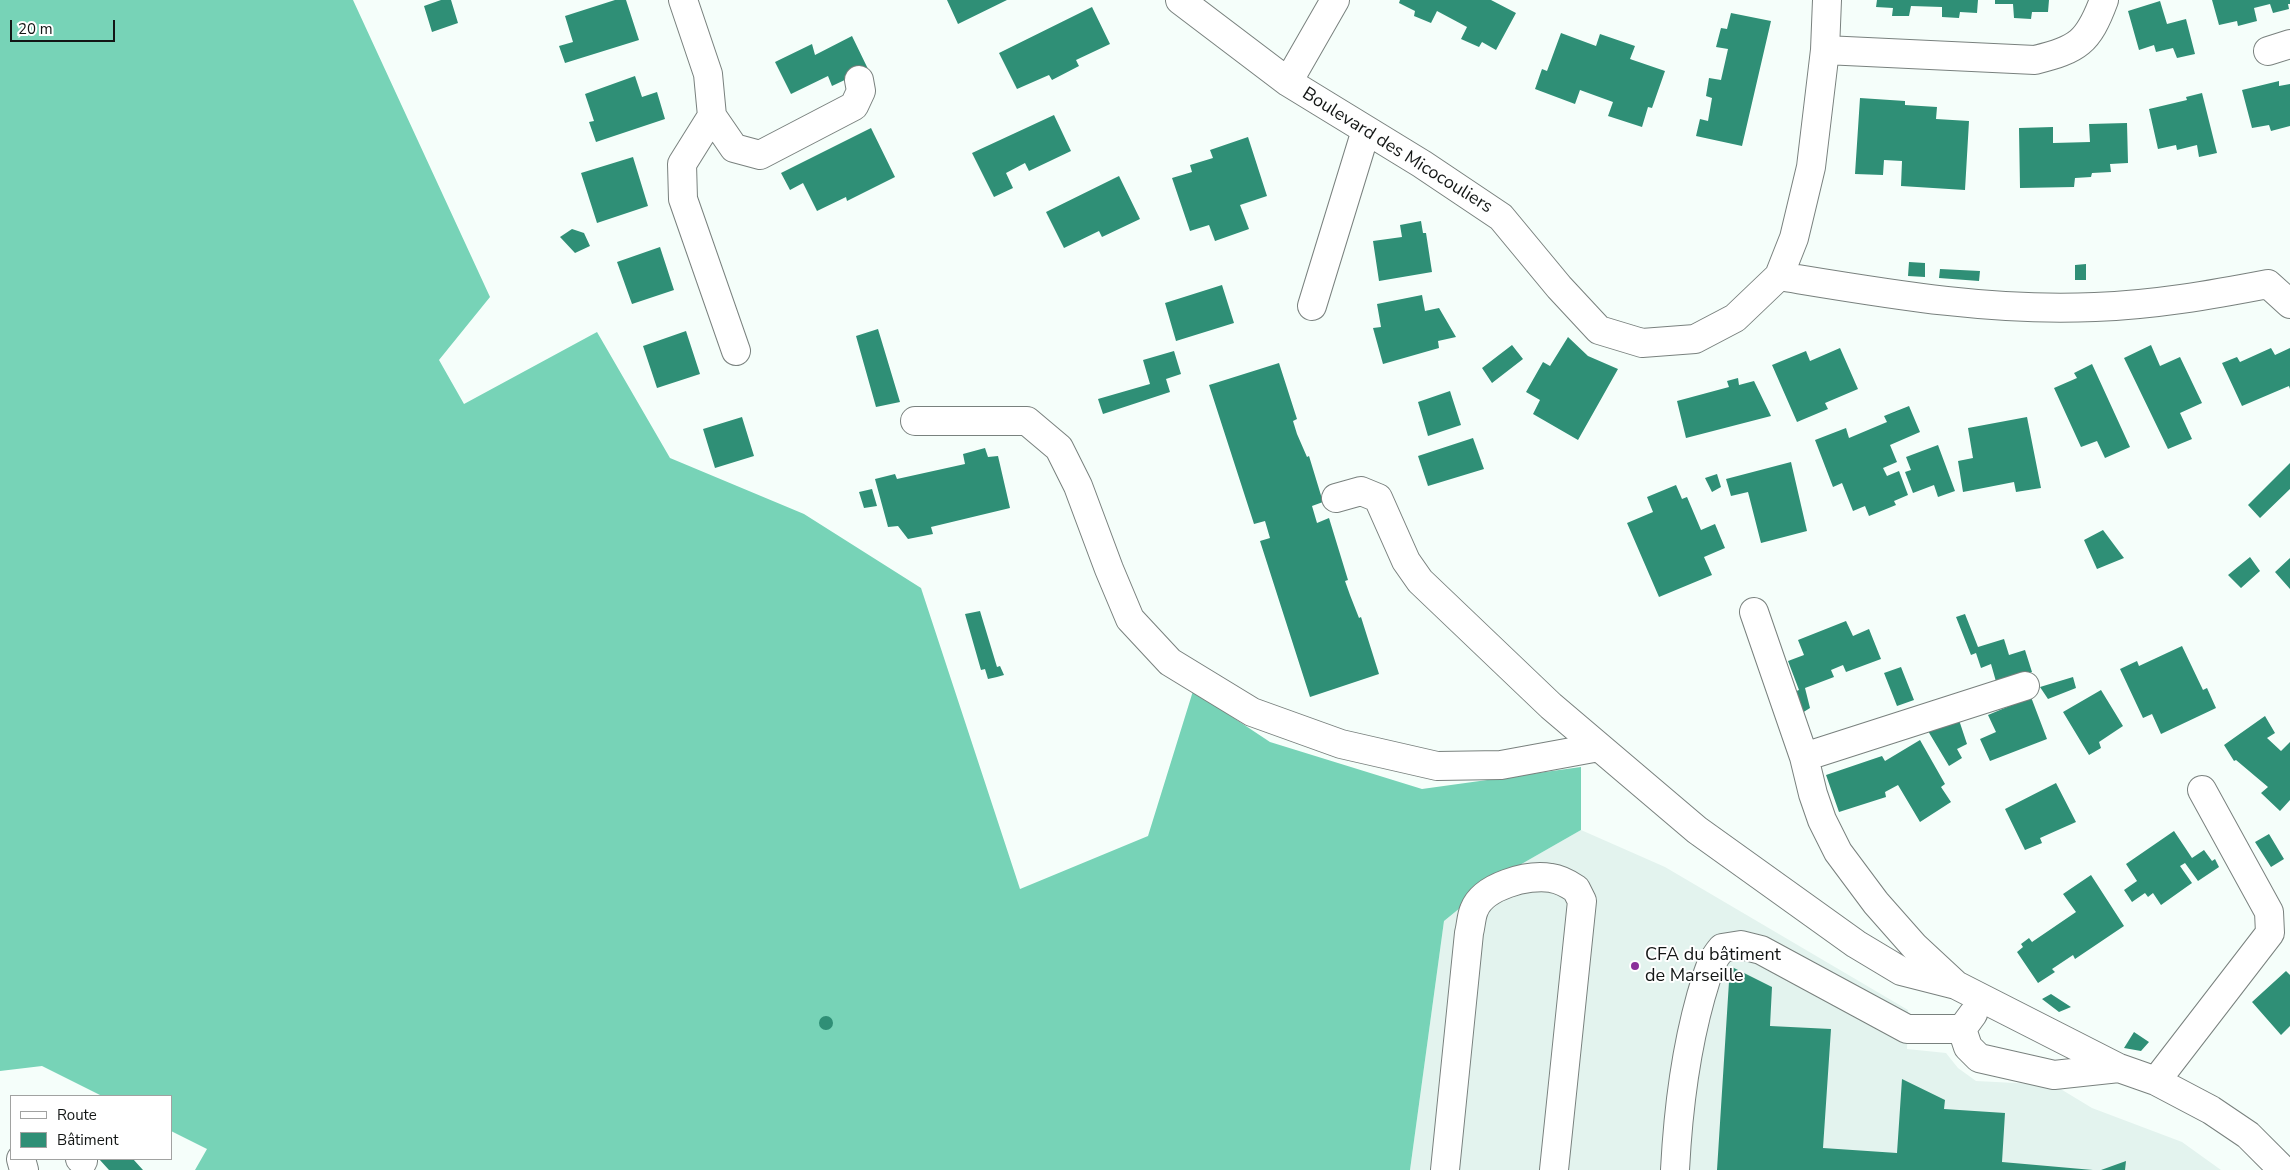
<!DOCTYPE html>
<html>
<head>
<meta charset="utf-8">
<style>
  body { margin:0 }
  #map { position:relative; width:2290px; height:1170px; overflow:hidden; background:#f5fefa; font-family:"Nunito Sans",sans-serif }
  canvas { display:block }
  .legend { position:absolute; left:10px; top:1095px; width:162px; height:65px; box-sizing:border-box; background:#fff; border:1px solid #a1a2a1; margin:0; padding:6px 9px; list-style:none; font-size:15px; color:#131615 }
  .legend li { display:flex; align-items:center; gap:10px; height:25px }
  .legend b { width:25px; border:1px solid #a1a2a1 }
  .scale { position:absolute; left:10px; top:20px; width:105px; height:22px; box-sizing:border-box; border:2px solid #131615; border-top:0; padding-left:6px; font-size:15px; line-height:18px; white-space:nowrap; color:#131615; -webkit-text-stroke:4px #fff; paint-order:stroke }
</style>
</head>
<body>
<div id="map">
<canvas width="2290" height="1170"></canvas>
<ul class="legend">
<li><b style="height:6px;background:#fff"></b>Route</li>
<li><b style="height:14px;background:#2f8f76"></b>Bâtiment</li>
</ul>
<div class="scale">20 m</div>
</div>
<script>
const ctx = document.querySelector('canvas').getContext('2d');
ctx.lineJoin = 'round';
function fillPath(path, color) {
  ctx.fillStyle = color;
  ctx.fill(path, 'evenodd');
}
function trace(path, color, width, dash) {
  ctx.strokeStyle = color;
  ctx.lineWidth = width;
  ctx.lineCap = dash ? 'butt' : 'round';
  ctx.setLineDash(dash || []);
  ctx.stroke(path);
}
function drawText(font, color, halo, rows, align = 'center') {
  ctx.font = font + ' "Nunito Sans",sans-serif';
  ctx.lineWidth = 4;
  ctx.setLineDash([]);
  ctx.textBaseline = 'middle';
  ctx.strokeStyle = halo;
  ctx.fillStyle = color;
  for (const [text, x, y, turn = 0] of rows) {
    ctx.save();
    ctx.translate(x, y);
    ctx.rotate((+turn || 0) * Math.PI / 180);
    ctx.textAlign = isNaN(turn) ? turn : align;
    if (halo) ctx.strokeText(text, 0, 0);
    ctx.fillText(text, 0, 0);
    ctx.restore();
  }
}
fillPath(new Path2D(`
  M1581,830L1665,867L1908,1010L1907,1049L1946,1053L1958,1068L1976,1081L2054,1085L2092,1108L2182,1142L2221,1170H1410L1444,921L1497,878Z`), '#e3f3ee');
fillPath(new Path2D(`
  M0,0H353L490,297L439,360L464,404L597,332L670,458L804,514L921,588L1020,889L1148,836L1193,691L1270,742L1422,789L1581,767V830L1497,878L1444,921L1410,1170H195L207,1149L171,1131V1096H102L42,1066L0,1071Z`), '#77d3b7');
fillPath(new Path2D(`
  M441,0H451L458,23L432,32L424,6Z
  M615,0H626L639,40L565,63L559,46L573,42L565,16Z
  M947,0H1007L958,24Z
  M1400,0H1491L1516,13L1496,50L1482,42L1479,47L1461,39L1467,27L1437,11L1431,23L1414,16L1415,11L1399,3Z
  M1877,0H1978L1977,13L1960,12L1959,18L1942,17V7L1911,6L1909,16H1892L1893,8L1876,7Z
  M1995,0H2049L2048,12H2032L2031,19L2014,18L2013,4H1995Z
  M2212,0H2290V4H2288L2289,9L2273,13L2270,4L2254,8L2257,21L2238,26L2237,21L2219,25Z
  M2160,1L2167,24L2186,19L2195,54L2177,58L2173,48L2156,52L2154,45L2139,50L2128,11Z
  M1092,7L1110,44L1076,60L1079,66L1052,80L1049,75L1017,89L999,53Z
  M1731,13L1771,21L1742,146L1696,136L1700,119L1708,121L1712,98L1706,96L1709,78L1721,80L1728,49L1716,47L1721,28L1727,29Z
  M1561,33L1596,46L1600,34L1635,46L1630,59L1665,71L1652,108L1648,107L1642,127L1608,116L1613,102L1580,90L1575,104L1535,89L1542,69L1547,71Z
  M852,36L868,69L832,86L828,76L791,94L775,62L812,44L815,55Z
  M635,76L642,97L657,92L665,119L596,142L589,122L594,121L585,94Z
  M2279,81V86L2290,84V126L2271,131L2269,125L2252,128L2242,90Z
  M2202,93L2217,153L2199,157L2197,145L2177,150L2176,145L2158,149L2149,109L2187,100L2186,97Z
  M1860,98L1905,101V105L1937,107L1936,119L1969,121L1965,190L1901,186L1902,161L1884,160L1883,175L1855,174Z
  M1054,115L1071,151L1029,171L1025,163L1006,173L1013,188L994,197L972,153Z
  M2127,123L2128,163L2110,164L2111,172L2092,173L2091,177L2075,178L2074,187L2020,188L2019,128L2053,127V143L2090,142L2089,124Z
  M871,128L895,177L847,201L846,197L817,211L803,183L790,190L781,173Z
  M1248,137L1267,196L1240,205L1249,229L1215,241L1209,225L1190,231L1172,178L1192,172L1190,165L1213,158L1210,150Z
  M633,157L648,206L597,223L581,173Z
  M1119,176L1140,219L1102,237L1099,231L1064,248L1046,212Z
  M1421,221L1423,233H1426L1432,272L1379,281L1373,241L1402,237L1400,225Z
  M572,229L584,233L590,246L575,253L560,237Z
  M660,247L674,290L632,304L617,262Z
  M1909,262L1925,263V277L1908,276Z
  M2086,264V280H2075V265Z
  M1940,269L1980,271L1979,281L1939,278Z
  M1222,285L1234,323L1176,341L1165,303Z
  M1422,295L1425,311L1439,308L1456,337L1438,341L1439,348L1383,364L1373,328L1381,327L1377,304Z
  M878,329L900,402L876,407L856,336Z
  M686,331L700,374L657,388L643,346Z
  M1568,337L1588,356L1618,369L1578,440L1533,414L1540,400L1526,392L1543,362L1550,366Z
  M1512,345L1523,359L1492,383L1482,368Z
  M2151,345L2160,366L2180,357L2202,403L2180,413L2192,439L2168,449L2124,358Z
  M1840,348L1858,389L1825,403L1828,409L1797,422L1772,365L1806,351L1810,361Z
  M2271,348L2275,355L2290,348V389L2289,386L2242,406L2222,363L2237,357L2240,362Z
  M1174,351L1181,374L1166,379L1170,392L1103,414L1098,399L1150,384L1143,360Z
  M1279,363L1297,419L1293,421L1297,434L1307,457L1309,456L1323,502L1312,506L1317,523L1329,518L1348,580L1345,581L1350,595L1359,618L1361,617L1379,674L1310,697L1260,541L1270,538L1265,521L1254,524L1209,385Z
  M2092,364L2130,447L2105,458L2097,441L2081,447L2054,388L2077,378L2074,373Z
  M1738,378L1739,385L1754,381L1771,416L1686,438L1677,401L1729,387L1727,381Z
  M1450,391L1461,425L1428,436L1418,402Z
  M1909,406L1920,432L1890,445L1897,462L1883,468L1887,476L1899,471L1908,495L1894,501L1896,505L1869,516L1865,506L1853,511L1842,483L1833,487L1815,440L1846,428L1849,438L1887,422L1884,416Z
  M742,417L754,456L715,468L703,429Z
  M2027,417L2041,488L2016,492L2014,482L1963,492L1958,461L1973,458L1968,428Z
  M1473,438L1484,469L1428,486L1418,456Z
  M1938,445L1955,491L1938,497L1934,485L1913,493L1905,472L1911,470L1906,457Z
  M985,448L988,457L998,456L1010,508L931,527L933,534L908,539L898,526L888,527L875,479L895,474L897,479L965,464L963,454Z
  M1791,462L1807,531L1761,543L1748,492L1731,496L1726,479Z
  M2290,463V489L2260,518L2248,505Z
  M1717,474L1721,487L1712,492L1705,478Z
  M1676,485L1682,499L1687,497L1701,530L1715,524L1725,548L1704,557L1712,575L1659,597L1627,523L1653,512L1647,497Z
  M872,489L877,506L864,508L859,492Z
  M2103,530L2124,558L2097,569L2084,540Z
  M2250,557L2260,571L2241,588L2228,575Z
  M2290,558V589L2275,572Z
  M980,611L997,667L1000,666L1004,675L997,677L988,679L985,669L981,670L965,614Z
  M1965,614L1978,647L2004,639L2009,655L2025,650L2032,672L1997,685L1991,664L1981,668L1976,653L1971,655L1956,617Z
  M1846,621L1853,636L1869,629L1881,659L1846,672L1843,665L1831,670L1834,677L1805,688L1810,708L1802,713L1794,692L1799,690L1788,661L1804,655L1798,640Z
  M2182,646L2203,690L2207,688L2216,708L2161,734L2152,714L2143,718L2120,669L2137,661L2139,666Z
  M1901,667L1914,700L1897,706L1884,673Z
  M2073,677L2076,688L2048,699L2040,687Z
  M2101,690L2123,726L2099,742L2101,748L2089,755L2063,712Z
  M2031,697L2047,739L1990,761L1980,739L1996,732L1988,715Z
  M2265,716L2275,733L2267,738L2281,751L2290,742V800L2280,811L2261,793L2268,787L2236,760L2234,761L2224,745Z
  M1959,720L1967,744L1957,749L1962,758L1949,766L1928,731Z
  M1920,740L1945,784L1941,787L1951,802L1920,822L1898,785L1885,792L1886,797L1839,812L1826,775L1882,756L1885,761Z
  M2056,783L2076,822L2040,838L2042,843L2025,850L2005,809Z
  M2174,831L2192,858L2204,850L2212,861L2215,859L2219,867L2198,881L2185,863L2180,866L2192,883L2161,905L2153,893L2148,897L2145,893L2132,902L2124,890L2137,881L2126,864Z
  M2269,834L2284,859L2271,867L2255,842Z
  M2091,875L2124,926L2075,959L2073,955L2052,969L2055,972L2038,983L2017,952L2023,947L2021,944L2029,938L2032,942L2076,912L2063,894Z
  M1730,966L1772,987L1770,1026L1831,1029L1823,1148L1897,1153L1902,1079L1945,1100L1944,1109L2005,1113L2002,1162L2093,1170H1717Z
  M2286,971L2290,975V1026L2281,1035L2252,1002Z
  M2051,994L2071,1007L2059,1012L2042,999Z
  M819 1023a7 7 0 1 1 14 0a7 7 0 1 1-14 0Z
  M2134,1032L2149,1042L2141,1051L2124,1048Z
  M99,1159H133L143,1170H109Z
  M2126,1161L2125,1170H2101Z`), '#2f8f76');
const minor = new Path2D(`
  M683,0L708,74L712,116L682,164L683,199L736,351
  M1180,0L1288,82L1422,164L1501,217L1559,287L1599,330L1642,343L1695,339L1735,318L1779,276L1794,238L1811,167L1825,50L1827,0
  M1825,50L2035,60C2078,49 2088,43 2104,0
  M2268,51L2290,44
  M1288,82L1335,0
  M712,116L734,148L760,155L854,106L861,91L859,80
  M1779,276C1883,293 1989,312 2095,307C2153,305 2211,295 2268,284L2290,304
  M1312,306L1366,130
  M915,421H1027L1059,448L1078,486L1109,569L1130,619L1170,662L1252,712L1341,744L1437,766L1501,765L1599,747
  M1336,498L1361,491L1378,498L1406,561L1420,581L1551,706L1697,830L1856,944L1901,971L1956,985
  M1754,612L1804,757L1813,794L1822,820L1838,852L1876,903L1914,946L1956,985L2119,1068L2156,1081L2211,1110L2248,1135L2283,1170
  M1804,757L2025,686
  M1973,1014L1962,1029L1968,1047L1979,1058L2054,1075L2119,1068
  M2156,1081L2270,933L2269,912L2202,790
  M21,1159L24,1170
  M80,1159L83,1161
  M1445,1170L1469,933C1471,926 1471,917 1474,910C1483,886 1528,874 1551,878C1559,879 1570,885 1576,889L1582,901L1554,1170
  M1675,1170C1678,1111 1685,1053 1701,996C1707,977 1709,963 1722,948L1741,945L1761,950L1907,1029H1962`);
trace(minor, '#79817e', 30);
trace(minor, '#fff', 28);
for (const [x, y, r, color] of [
  [1635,966,5,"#8b2f9a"]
]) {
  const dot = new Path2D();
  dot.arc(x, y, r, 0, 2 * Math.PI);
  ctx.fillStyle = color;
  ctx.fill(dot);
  trace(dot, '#fff', 2);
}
drawText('18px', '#131615', '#fff', [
  ["Boulevard des Micocouliers",1397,151,32]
]);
drawText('18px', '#131615', '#fff', [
  ["CFA du bâtiment",1645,956],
  ["de Marseille",1645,977]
], 'left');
</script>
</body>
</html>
